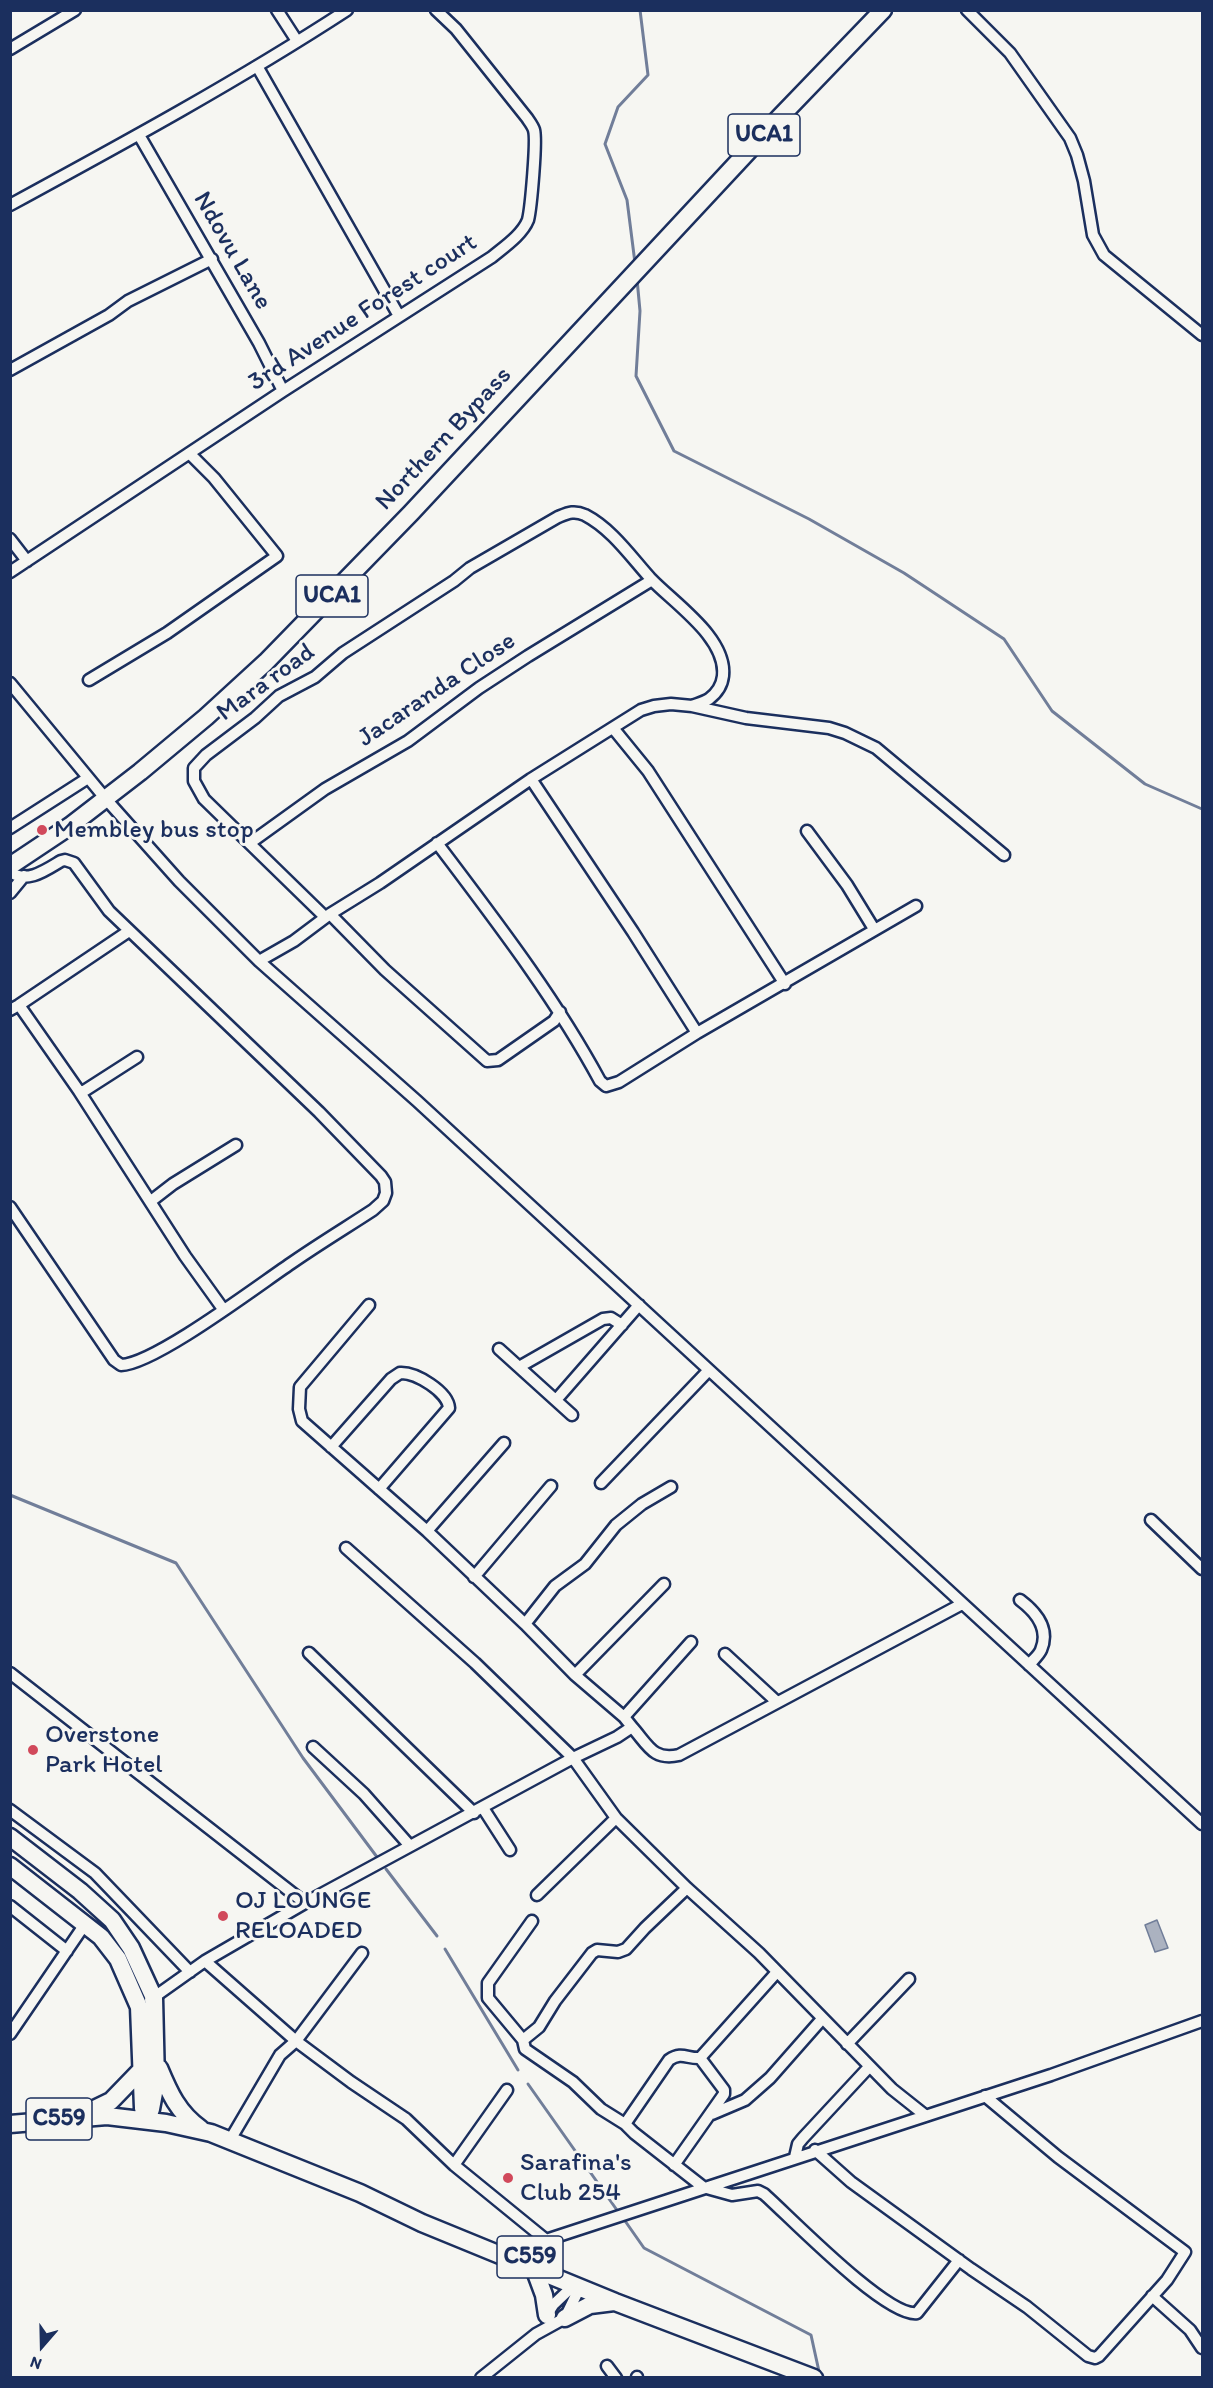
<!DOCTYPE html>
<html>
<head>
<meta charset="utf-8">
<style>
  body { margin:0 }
  #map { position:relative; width:1213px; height:2388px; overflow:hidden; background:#f6f6f2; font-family:Itim,sans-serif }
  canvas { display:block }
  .frame { position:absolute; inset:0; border:12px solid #1b2f5e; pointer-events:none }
  .north { position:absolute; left:12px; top:2316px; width:60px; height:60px; -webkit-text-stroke:4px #f6f6f2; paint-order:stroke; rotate:200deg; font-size:16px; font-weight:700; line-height:24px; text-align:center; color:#1b2f5e }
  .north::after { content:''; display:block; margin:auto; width:21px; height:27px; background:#1b2f5e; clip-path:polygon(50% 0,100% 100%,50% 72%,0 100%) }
</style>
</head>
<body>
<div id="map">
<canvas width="1213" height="2388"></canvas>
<div class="frame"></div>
<div class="north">N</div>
</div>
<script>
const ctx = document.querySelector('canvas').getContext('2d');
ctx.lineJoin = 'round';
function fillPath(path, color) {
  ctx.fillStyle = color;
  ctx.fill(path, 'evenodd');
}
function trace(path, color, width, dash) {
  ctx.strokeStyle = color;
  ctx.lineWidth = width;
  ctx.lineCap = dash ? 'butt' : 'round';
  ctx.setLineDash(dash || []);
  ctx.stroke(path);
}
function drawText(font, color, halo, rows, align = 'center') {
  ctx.font = font + ' Itim,sans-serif';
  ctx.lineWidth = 6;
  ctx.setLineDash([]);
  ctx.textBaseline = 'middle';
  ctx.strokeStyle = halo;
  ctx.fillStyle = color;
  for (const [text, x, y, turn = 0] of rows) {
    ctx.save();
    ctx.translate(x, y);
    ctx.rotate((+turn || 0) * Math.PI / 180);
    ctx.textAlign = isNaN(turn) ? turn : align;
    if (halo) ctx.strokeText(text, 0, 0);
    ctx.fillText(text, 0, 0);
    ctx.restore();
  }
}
const water = new Path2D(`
  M1157,1920L1168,1948L1155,1952L1145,1925Z`);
fillPath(water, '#abb2c0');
trace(water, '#717e99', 1.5);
trace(new Path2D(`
  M635,263L627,200L605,144L618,107L648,75L640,10
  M637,279L640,311L636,376L674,451L809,519L904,573L1004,639L1052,711L1145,784L1202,809
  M10,1495L176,1563L303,1758L377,1857
  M386,1869L437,1936
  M445,1949L518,2070
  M528,2084L619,2213
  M623,2218L644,2248L811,2335L820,2376`), '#717e99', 3);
const street = new Path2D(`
  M277,10L297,41
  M967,10L1010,53L1070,138L1077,155L1084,181L1093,235L1104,255L1202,335
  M10,49L75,10
  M257,66L399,316
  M139,135L259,343L283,391
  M10,205C124,143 238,81 347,10
  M10,370L109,315L128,301L212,259
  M10,539L27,561
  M10,572L283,391L492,257C504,247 522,235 528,220C531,208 537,140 534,130C533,126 529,121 527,118L456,29L436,10
  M89,680L167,633L277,556L214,478L190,454
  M10,683L105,798L179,881L259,961L417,1101L1202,1824
  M613,728L648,771L785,984
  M531,779L633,932L697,1033
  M10,828L88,778
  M807,831L847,885L874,929
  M250,843L325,789L408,741L479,688L528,656L652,580
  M437,843C495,920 554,996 600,1081L606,1086L619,1082L697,1033L916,906
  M10,872C27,884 46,870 61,861L65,860L74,863L109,911L319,1112L381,1176L385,1182L386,1193L383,1201L373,1210C347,1227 319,1244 293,1262C260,1284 155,1364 121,1365L114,1360L10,1207
  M10,893L24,876
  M330,914L385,970L487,1061L498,1060L554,1021L560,1012
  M325,917L204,799L194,781V768L206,755L255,718L279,696L315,677L343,653L454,581L470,568L558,517C568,513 574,510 585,515C612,529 631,557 651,579C675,604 727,638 723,676C722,685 717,693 709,699C704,702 697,704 692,706
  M259,961L294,941L330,914L380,883L531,779L641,710L654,706L671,704L692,706L746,718L829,728L845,733L876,748L1004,855
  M19,1005L129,931
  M10,1010L19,1005L79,1091H84L137,1057
  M79,1091L185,1256L223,1309
  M151,1201L173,1184L236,1145
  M369,1305L300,1387L299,1409L302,1421L427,1531L525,1624L575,1675L624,1717L632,1727
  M499,1349L572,1415
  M519,1367L603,1319L611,1318L622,1325
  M556,1400L639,1305
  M331,1447L391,1379L400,1373C416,1372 448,1392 449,1408L379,1489
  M601,1483L709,1370
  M1151,1520L1202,1569
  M427,1531L504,1443
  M346,1548L475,1663L573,1758L616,1818L687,1888L759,1953L892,2089L926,2116
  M474,1577L551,1486
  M1020,1600C1036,1612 1050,1629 1041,1650C1039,1655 1032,1661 1029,1665
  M525,1624L555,1586L585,1564L616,1525L642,1504L671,1487
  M309,1653L474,1813
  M725,1654L777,1702
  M10,1673L305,1903
  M575,1675L664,1584
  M624,1717L691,1642
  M313,1747L364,1794L410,1846
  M483,1808L510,1850
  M10,1810L95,1873L190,1972
  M537,1895L616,1818
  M10,1906L67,1951
  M205,1961L296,2041L362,1953
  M777,1972L700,2058C687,2059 682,2051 669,2060L625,2124L634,2133L703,2187L732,2195L758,2191L764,2194C789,2216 887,2318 917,2313L959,2260
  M150,2000L205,1961L305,1903L573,1758L617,1737L632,1727C648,1745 653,1761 679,1755L962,1604
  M10,2034L85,1924
  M523,2040L488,1998V1983L532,1921
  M847,2044L909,1979
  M712,2114L745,2100L770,2078L822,2019
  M625,2124L601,2109L573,2082L525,2049L523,2040L539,2027L555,2001L592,1953L597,1950L618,1952L626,1949L645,1928L687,1888
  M230,2140L280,2055L296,2041L351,2082L406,2119L454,2165L546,2240
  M815,2150L851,2182L971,2269L1027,2307L1088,2356L1095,2358L1099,2356L1167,2280L1185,2252L1058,2157L985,2096
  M795,2157L798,2144L803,2138L869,2067
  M454,2165L507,2090
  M674,2165L724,2094V2090L700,2058
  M505,2257L546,2240L1051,2075L1202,2021
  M1152,2296L1190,2330L1202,2348
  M546,2316L553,2305L574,2285
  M607,2366L616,2378
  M637,2377V2378
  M481,2378L536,2334L565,2318L580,2287`);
const primary = new Path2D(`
  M10,866L70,826L140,772L206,717L266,662L411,513L780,117L883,10
  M10,1837L80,1891L112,1920L131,1948L154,1998L156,2082L151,2109L147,2120
  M10,1866L101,1937L118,1959L139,2007L143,2108L146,2119
  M159,2068C169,2092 178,2113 201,2129
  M82,2115L111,2101L141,2070
  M10,2124L107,2116L166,2123L211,2133L360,2193L422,2223L615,2302L814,2378
  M534,2268L544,2295L547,2315
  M565,2318L590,2305L614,2302`);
trace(street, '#1b2f5e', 15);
trace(primary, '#1b2f5e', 21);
trace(street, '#f6f6f2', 10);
trace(primary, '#f6f6f2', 16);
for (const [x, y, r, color] of [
  [42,830,6,"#d1495b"],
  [33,1750,6,"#d1495b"],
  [223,1916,6,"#d1495b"],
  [508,2178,6,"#d1495b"]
]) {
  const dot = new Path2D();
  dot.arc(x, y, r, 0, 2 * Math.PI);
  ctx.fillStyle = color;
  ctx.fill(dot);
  trace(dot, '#f6f6f2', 2);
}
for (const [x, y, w] of [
  [764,135,72],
  [332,596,72],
  [59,2119,66],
  [530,2257,66]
]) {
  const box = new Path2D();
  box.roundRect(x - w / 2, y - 21, w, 42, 4.5);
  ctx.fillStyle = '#f6f6f2';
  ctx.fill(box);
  trace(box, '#1b2f5e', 1.5);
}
drawText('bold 24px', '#1b2f5e', null, [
  ["UCA1",764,135],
  ["UCA1",332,596],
  ["C559",59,2119],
  ["C559",530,2257]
]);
drawText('26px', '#1b2f5e', '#f6f6f2', [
  ["Ndovu Lane",232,251,60],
  ["3rd Avenue Forest court",363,313,-33],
  ["Northern Bypass",444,439,-47],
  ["Mara road",266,683,-36],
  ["Jacaranda Close",437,690,-34]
]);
drawText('26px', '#1b2f5e', '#f6f6f2', [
  ["Membley bus stop",54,830],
  ["Overstone",45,1735],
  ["Park Hotel",45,1765],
  ["OJ LOUNGE",235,1901],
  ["RELOADED",235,1931],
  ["Sarafina's",520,2163],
  ["Club 254",520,2193]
], 'left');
</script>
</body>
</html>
